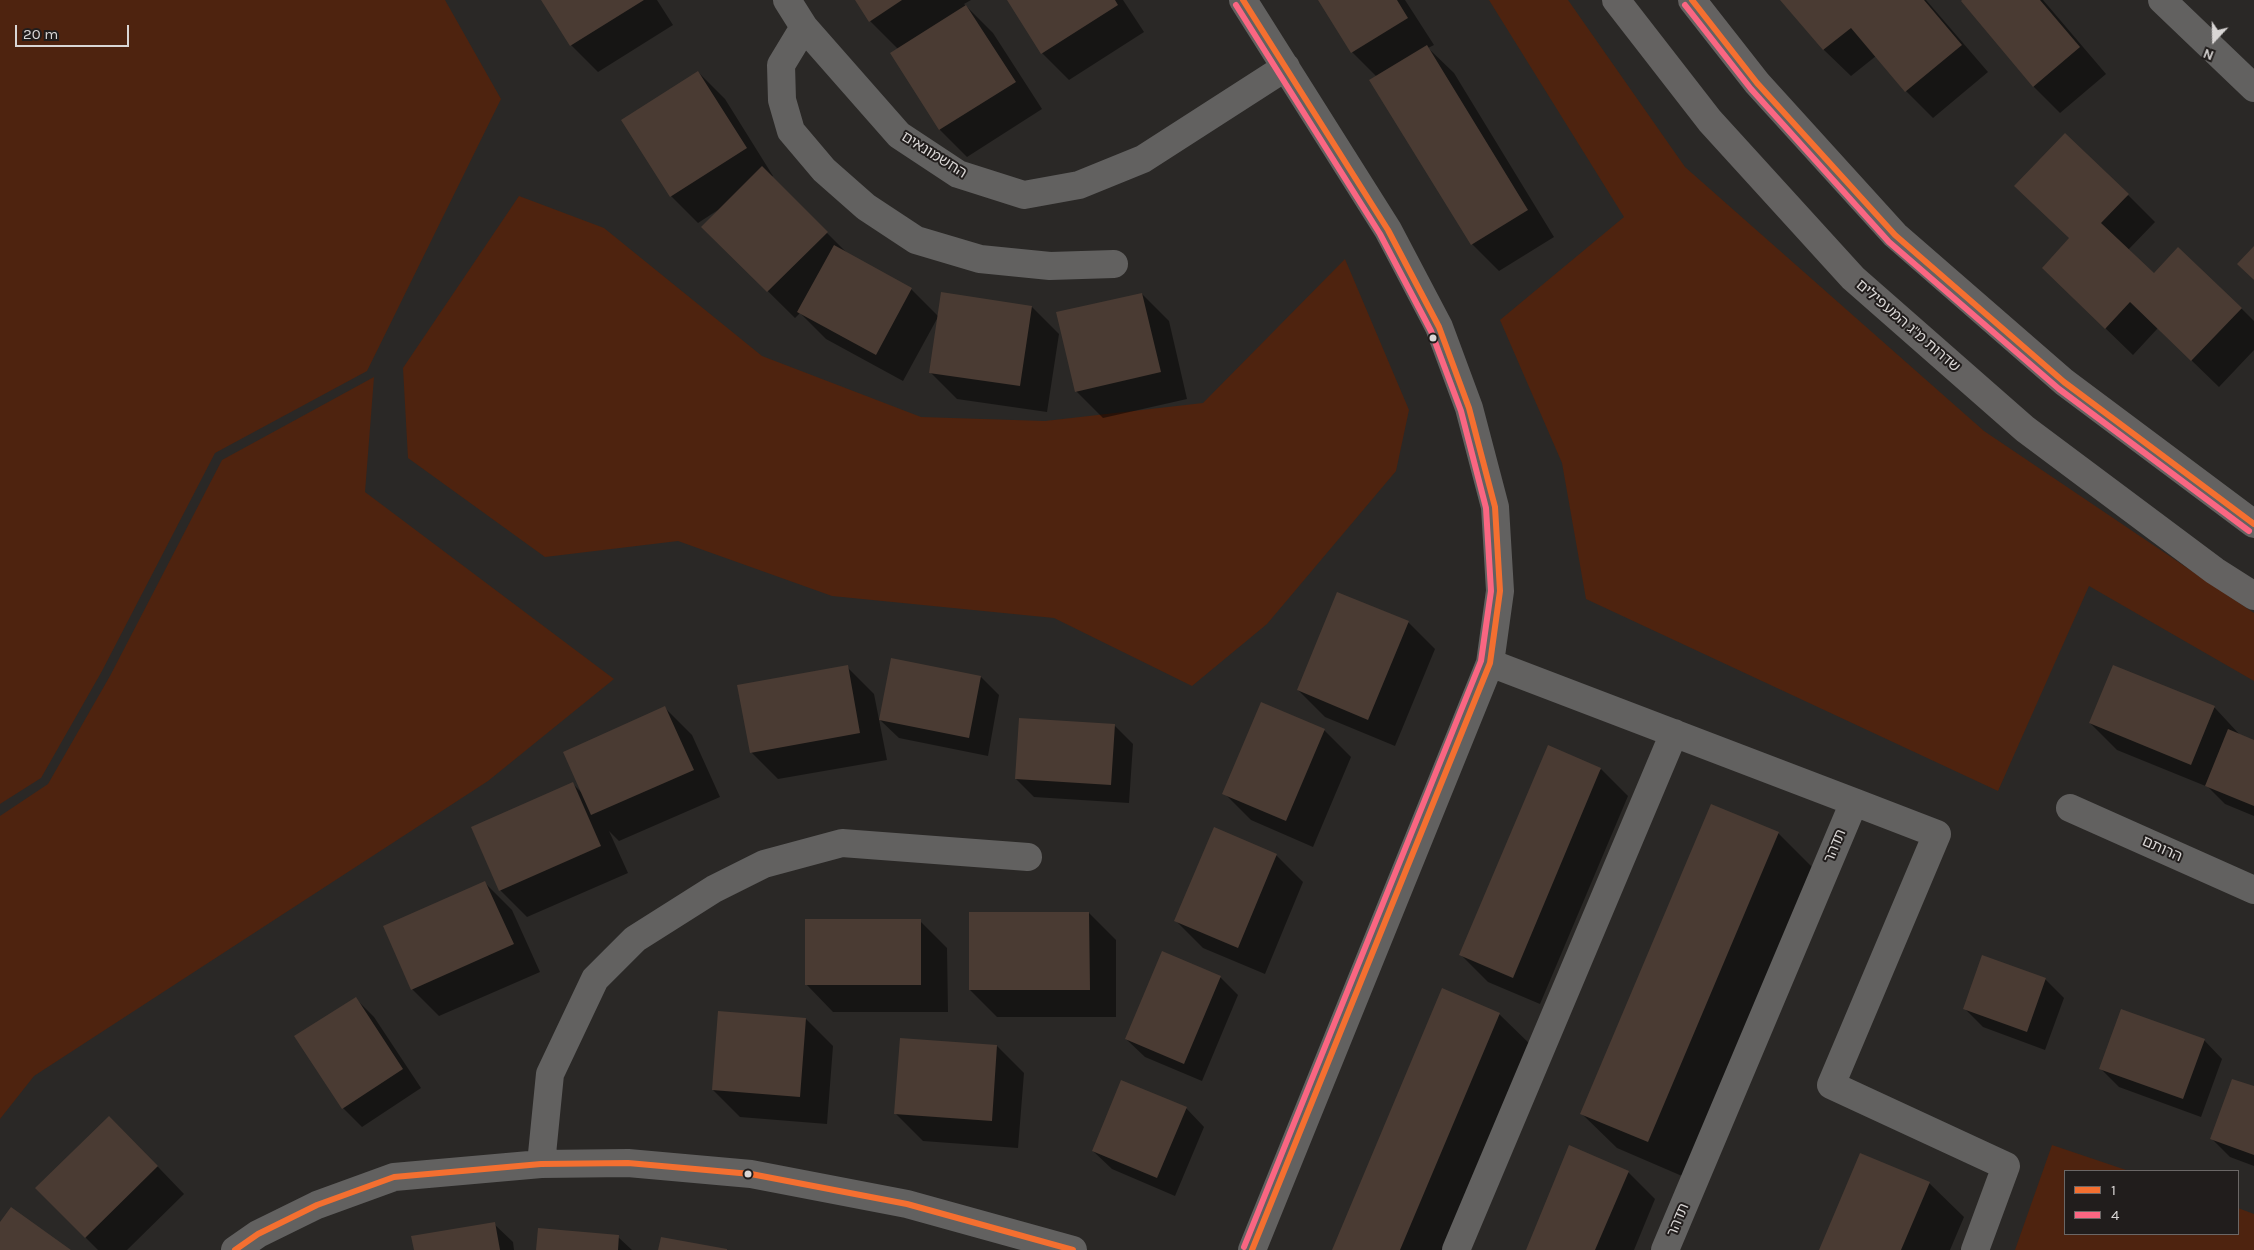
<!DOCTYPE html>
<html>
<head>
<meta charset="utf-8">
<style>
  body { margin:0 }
  #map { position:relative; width:2254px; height:1250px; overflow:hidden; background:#2a2826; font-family:Karla,sans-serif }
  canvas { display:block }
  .legend { position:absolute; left:2064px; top:1170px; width:175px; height:65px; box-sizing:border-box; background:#211d1c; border:1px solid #6b6766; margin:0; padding:6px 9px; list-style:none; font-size:15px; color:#d9d6d5 }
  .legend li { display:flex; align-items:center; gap:10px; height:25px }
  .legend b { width:25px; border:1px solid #6b6766 }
  .north { position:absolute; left:2189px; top:15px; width:50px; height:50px; -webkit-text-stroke:4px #211d1c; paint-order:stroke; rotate:201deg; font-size:14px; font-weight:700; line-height:20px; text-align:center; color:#d9d6d5 }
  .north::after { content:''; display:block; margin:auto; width:18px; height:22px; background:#d9d6d5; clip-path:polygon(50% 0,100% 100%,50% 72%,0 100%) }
  .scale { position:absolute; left:15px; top:25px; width:114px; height:22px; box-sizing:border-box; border:2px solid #d9d6d5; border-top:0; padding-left:6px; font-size:15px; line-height:18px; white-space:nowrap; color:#d9d6d5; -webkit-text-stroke:4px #211d1c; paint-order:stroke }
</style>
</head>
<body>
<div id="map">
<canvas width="2254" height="1250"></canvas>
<ul class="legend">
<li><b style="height:6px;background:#f46f30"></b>1</li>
<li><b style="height:6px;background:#fa6682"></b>4</li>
</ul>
<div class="north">N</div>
<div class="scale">20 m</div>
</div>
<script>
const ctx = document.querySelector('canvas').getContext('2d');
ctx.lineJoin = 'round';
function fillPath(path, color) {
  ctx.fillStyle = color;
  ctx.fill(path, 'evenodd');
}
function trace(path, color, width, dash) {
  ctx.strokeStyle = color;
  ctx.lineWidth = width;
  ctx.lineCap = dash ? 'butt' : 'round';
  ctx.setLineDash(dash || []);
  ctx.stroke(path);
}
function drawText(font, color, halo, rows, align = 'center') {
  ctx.font = font + ' Karla,"Noto Sans Hebrew",sans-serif';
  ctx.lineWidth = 4;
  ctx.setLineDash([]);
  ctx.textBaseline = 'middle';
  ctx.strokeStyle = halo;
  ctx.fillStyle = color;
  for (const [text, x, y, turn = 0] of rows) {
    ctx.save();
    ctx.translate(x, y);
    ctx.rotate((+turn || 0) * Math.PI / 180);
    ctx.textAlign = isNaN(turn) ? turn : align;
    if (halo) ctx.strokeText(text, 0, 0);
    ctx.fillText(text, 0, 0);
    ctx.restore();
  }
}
fillPath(new Path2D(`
  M0,0H445L501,99L367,371L215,453L102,671L41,778L0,804Z
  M1489,0H1568L1685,167L1984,431L2254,613V681L2089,586L1998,791L1586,599L1562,463L1500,320L1624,217Z
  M519,196L604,228L762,356L921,417L1045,421L1203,403L1345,259L1409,410L1396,471L1267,624L1192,686L1054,618L832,596L678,541L545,557L408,458L403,368Z
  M374,377L365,492L614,679L488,781L34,1076L0,1119V816L48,784L110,676L222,460Z
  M2052,1145L2129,1171H2065V1234H2238V1208L2254,1214V1250H2015Z`), '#4e230f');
fillPath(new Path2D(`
  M542,0H657L673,25L598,72L571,45Z
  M856,0H971L964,4L993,33L1042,109L967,157L940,130L892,54L898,49L870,21Z
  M1009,0H1123L1144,32L1069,80L1042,53Z
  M1319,0H1405L1434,45L1428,48L1454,73L1554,237L1499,271L1472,244L1377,77L1352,52Z
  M1782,0H1926L1988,72L1933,118L1906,91L1876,56L1851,76L1824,50Z
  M1964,0H2043L2106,74L2060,113L2033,86Z
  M698,72L725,99L773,176L771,177L850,256L911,289L938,316L1032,307L1059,334L1047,412L957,399L930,372L938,317L903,381L826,339L800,313L795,318L703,227L718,210L698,223L671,196Z
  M2128,195L2155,222L2128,250L2154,275L2241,308L2254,321V350L2219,387L2158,328L2133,355L2070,294L2071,239Z
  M1142,294L1169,321L1187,399L1103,418L1076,391Z
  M1408,622L1435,649L1395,746L1325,717L1298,690Z
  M892,659L981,677L999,695L988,756L899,738L880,720Z
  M2114,666L2215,708L2241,736L2254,742V816L2225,804L2208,787L2117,750L2090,723Z
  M847,667L874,694L887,760L778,779L751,752Z
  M665,708L692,735L720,797L619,841L609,831L628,873L527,917L500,890L573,784L583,794Z
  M1115,726L1133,744L1129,803L1034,797L1016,779Z
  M1324,730L1351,757L1313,847L1251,820L1224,793Z
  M1601,769L1628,796L1540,1004L1488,982L1461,955Z
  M1778,833L1813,868L1682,1176L1617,1148L1582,1114Z
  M1276,855L1303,882L1265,974L1203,948L1176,921Z
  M485,883L512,910L540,972L439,1016L412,989Z
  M1089,913L1116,940V1017H997L970,990Z
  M920,921L947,948L948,1012H833L806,984Z
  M1220,977L1238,995L1202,1081L1145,1057L1126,1039Z
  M2045,979L2064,998L2045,1050L1983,1027L1964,1008Z
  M355,998L374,1017L421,1088L362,1127L343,1108L296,1037Z
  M1499,1014L1534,1048L1449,1250H1333Z
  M806,1019L833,1046L827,1124L740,1117L713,1090Z
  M2204,1040L2222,1059L2201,1117L2119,1087L2101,1069Z
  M997,1046L1024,1073L1018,1148L923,1141L896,1114Z
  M2254,1088V1166L2230,1157L2212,1139Z
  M1186,1108L1204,1127L1175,1196L1112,1169L1093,1151Z
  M136,1144L184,1194L127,1250H98L36,1188Z
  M1628,1172L1655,1199L1634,1250H1527Z
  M1929,1183L1964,1217L1950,1250H1821Z
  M494,1224L513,1242L514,1250H415Z
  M618,1237L632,1250H538Z`), '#0007');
fillPath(new Path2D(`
  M541,0H644L570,46Z
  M855,0H902L869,22Z
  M1007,0H1115L1118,5L1041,54Z
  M1318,0H1397L1408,18L1351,53Z
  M1780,0H1924L1962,45L1905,92L1851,28L1823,50Z
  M1962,0H2040L2080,47L2033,87L1961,1Z
  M966,5L1016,82L939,130L890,53Z
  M1427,45L1528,210L1471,245L1369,80Z
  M698,71L747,148L670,197L621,120Z
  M2065,133L2129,194L2101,223L2154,273L2178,247L2242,308L2191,361L2130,302L2105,329L2042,268L2069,238L2014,186Z
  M762,166L828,232L767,292L701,227Z
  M834,245L912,288L876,355L797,312Z
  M2254,246V280L2237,264Z
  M941,292L1032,306L1020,386L929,373Z
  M1142,293L1161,372L1075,392L1056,312Z
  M1337,592L1409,621L1368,720L1297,690Z
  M891,658L981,676L969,738L879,720Z
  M848,665L860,733L750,753L737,685Z
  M2113,665L2215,706L2191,765L2089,723Z
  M1261,702L1325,729L1286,821L1222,794Z
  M665,706L694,770L591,815L563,752Z
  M1019,718L1115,724L1111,785L1015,779Z
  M2228,729L2254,740V806L2205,786Z
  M1548,745L1601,768L1513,978L1459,955Z
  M573,782L601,846L499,891L471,827Z
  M1711,804L1779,832L1648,1142L1580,1114Z
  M1214,827L1277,854L1238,948L1174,921Z
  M485,881L514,944L411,990L383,926Z
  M969,912H1089L1090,990H969Z
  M805,919H921V985H805Z
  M1162,951L1221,976L1184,1064L1125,1039Z
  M1982,955L2046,978L2027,1032L1963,1009Z
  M1442,988L1500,1013L1400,1250H1332Z
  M356,997L403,1069L342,1109L294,1036Z
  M2121,1009L2205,1039L2183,1099L2099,1069Z
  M718,1011L806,1018L800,1097L712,1090Z
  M900,1038L997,1045L992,1121L894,1114Z
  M2232,1079L2254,1086V1155L2210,1139Z
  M1121,1080L1187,1107L1157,1178L1092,1151Z
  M109,1116L158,1166L85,1238L35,1188Z
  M1569,1145L1629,1171L1595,1250H1526Z
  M1860,1153L1930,1182L1901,1250H1819Z
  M11,1207L71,1250H0V1222Z
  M495,1222L500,1250H414L411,1236Z
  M538,1228L619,1235L618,1250H536Z
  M661,1237L727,1249V1250H658Z`), '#4a3b33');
trace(new Path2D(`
  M787,0L804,27L899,135L958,174L1024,195L1079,185L1143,159L1286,67
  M1243,0L1388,230L1439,327L1469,408L1495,507L1500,591L1490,663L1252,1250
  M2162,0L2254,88
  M804,27L781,65L782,100L791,131L824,170L866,207L916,240L980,259L1050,266L1114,264
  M1490,663L1854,802L1665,1250
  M1854,802L1937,834L1831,1085L2006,1166L1975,1250
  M2070,808L2254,890
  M541,1164L550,1074L595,979L635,939L714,889L764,864L842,843L1028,857
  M235,1250L258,1234L317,1205L394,1177L541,1164L628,1163L751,1174L907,1204L1073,1250
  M1456,1250L1674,733`), '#626160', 28);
trace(new Path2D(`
  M1616,0L1710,121L1853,278L2025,429L2215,571L2254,596
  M1692,0L1757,83L1895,235L2064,382L2254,524`), '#646261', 28);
trace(new Path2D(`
  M1243,0L1388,230L1439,327L1469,408L1495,507L1500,591L1490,663L1252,1250
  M1692,0L1757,83L1895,235L2064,382L2254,524
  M235,1250L258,1234L317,1205L394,1177L541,1164L628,1163L751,1174L907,1204L1073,1250`), '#f46f30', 6);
trace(new Path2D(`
  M1236,5L1380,234L1431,331L1461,411L1486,508L1491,591L1481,661L1244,1247
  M1685,5L1751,89L1889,242L2059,389L2249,531`), '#fa6682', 6);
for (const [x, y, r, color] of [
  [1433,338,4.5,"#d9d6d5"],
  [748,1174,4.5,"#d9d6d5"]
]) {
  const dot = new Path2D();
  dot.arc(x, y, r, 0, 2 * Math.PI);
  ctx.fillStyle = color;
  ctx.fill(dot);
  trace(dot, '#211d1c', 2);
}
drawText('15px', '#d9d6d5', '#211d1c', [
  ["החשמונאים",934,155,32],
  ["שדרות מ\"ג המעפילים",1908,326,41],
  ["תדהר",1835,846,-67],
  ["הרותם",2162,849,24],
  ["תדהר",1678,1220,-67]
]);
</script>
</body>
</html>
